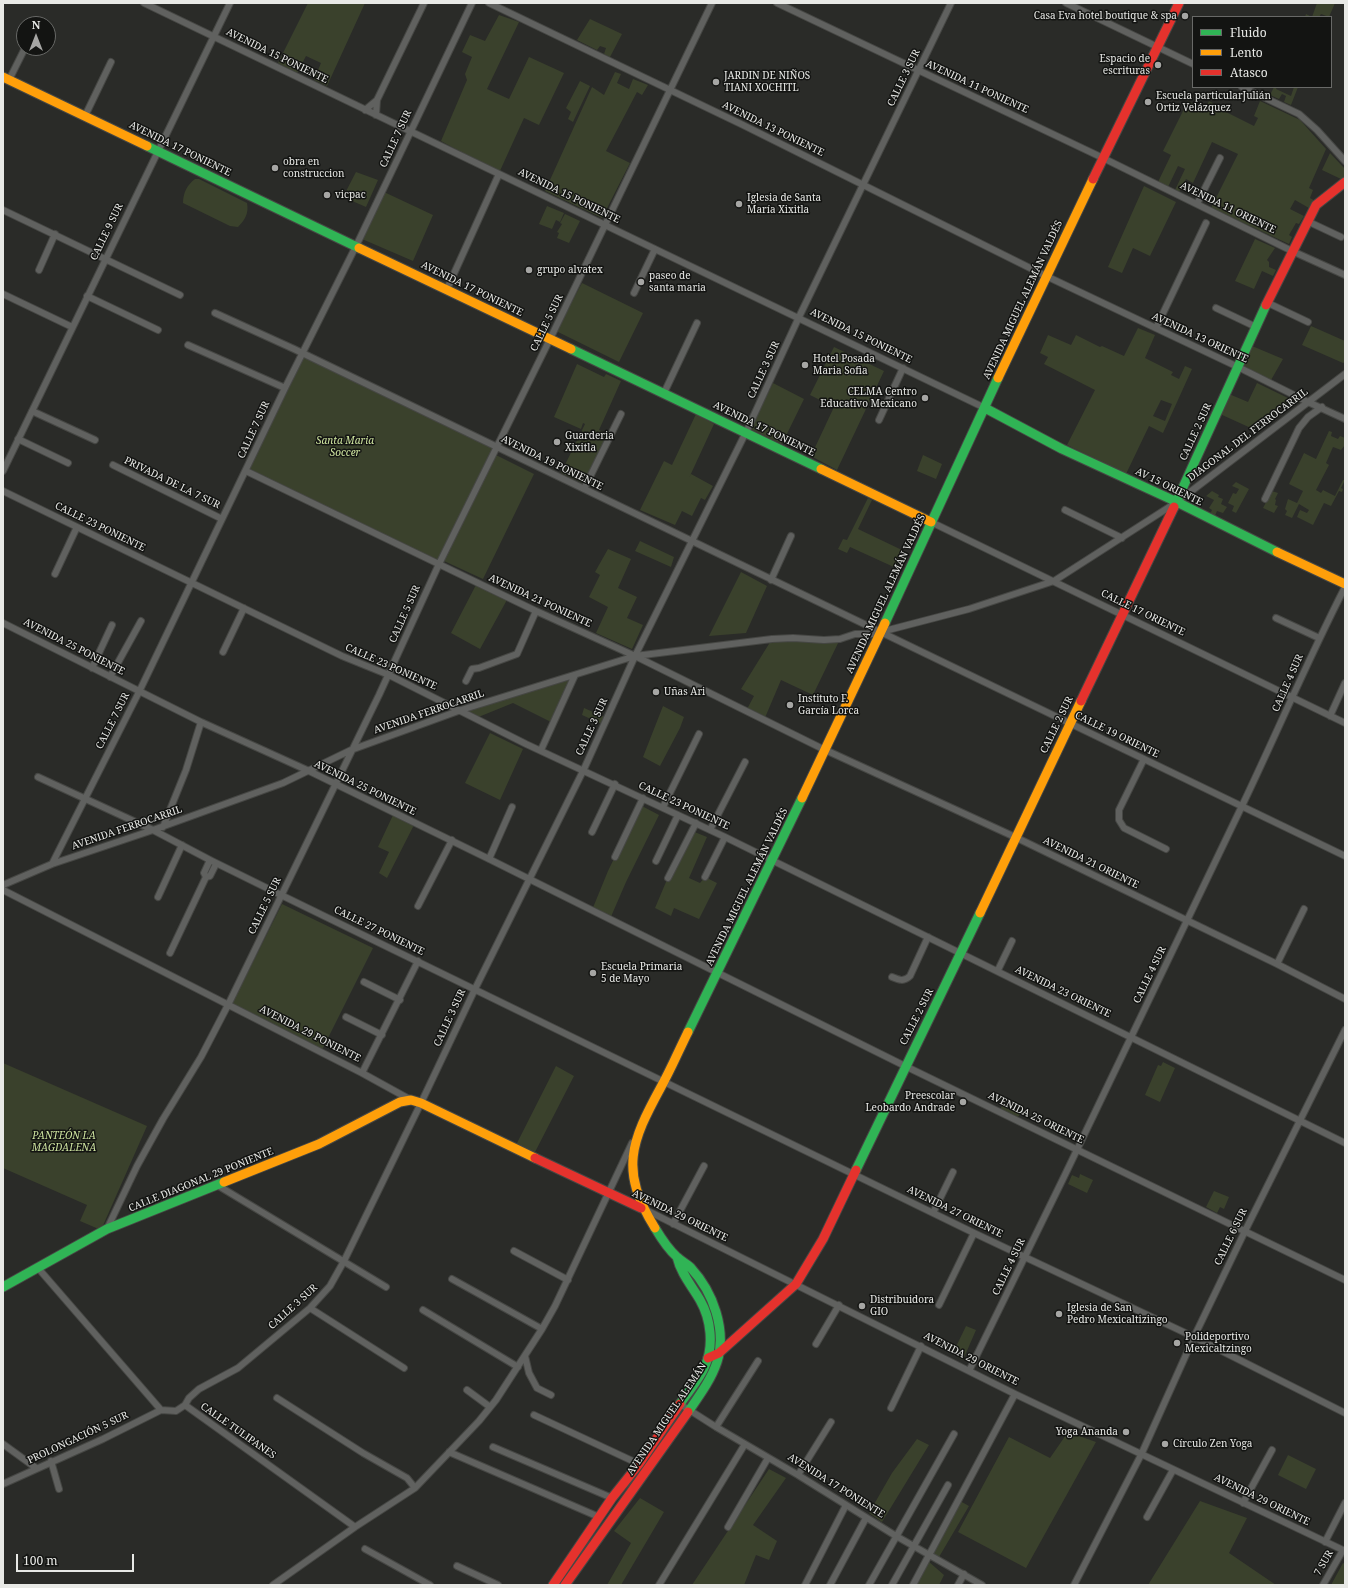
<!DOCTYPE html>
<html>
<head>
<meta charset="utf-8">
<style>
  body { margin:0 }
  #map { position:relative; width:1348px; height:1588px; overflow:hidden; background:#2a2b28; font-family:"Noto Serif",serif }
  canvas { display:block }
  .frame { position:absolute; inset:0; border:4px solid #e8e9e6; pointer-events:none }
  .legend { position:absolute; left:1192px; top:16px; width:140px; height:72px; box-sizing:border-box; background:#131412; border:1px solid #686967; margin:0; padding:5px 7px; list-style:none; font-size:12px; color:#e8e9e6 }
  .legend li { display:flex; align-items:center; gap:8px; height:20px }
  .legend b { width:20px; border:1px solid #686967 }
  .north { position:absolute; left:16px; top:16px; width:40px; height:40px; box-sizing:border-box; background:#131412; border:1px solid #686967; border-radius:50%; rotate:0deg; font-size:11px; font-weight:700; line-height:16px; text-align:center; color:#e8e9e6 }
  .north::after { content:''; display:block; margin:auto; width:14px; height:18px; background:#a6a6a4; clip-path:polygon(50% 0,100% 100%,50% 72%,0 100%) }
  .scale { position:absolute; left:16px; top:1554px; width:118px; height:18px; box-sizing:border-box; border:2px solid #e8e9e6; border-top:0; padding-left:5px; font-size:12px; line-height:14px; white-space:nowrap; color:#e8e9e6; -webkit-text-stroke:3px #131412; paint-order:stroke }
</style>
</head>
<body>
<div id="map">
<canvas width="1348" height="1588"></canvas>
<div class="frame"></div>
<ul class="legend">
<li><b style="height:5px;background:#30b455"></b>Fluido</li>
<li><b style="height:5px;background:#ff9f0a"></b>Lento</li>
<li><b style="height:5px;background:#e5322d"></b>Atasco</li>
</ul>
<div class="north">N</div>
<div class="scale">100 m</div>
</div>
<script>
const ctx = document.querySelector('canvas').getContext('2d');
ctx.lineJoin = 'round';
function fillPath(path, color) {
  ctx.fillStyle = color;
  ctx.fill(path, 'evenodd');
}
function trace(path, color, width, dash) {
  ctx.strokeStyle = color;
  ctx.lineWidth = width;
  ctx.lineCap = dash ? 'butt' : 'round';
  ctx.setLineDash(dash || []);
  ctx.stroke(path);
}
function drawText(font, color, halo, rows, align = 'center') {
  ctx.font = font + ' "Noto Serif",serif';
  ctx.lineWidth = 3;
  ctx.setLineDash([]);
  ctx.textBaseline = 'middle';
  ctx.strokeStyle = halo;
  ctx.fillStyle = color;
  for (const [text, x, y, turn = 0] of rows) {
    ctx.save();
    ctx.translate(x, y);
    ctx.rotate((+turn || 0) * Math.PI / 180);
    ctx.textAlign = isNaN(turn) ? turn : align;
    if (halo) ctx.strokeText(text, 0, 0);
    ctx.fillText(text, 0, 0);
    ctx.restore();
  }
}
fillPath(new Path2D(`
  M308,3H365L327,86L314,80L321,63L306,56L297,73L278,63Z
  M1317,3H1335L1329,17L1321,14L1319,17H1305L1306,14L1312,17Z
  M499,15L519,22L487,89L509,99L529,57L564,73L539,125L524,118L499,173L441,141L467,80L465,74L472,57L462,52L470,35L485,41Z
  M590,19L622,34L610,57L604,54L606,48L600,46L597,50L577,40Z
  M615,72L621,74L617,83L629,89L633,79L648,85L642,95L637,92L606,151L630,163L602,218L545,191L592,87L604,95Z
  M580,81L590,86L573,122L568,119L571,112L566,108Z
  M1274,87H1277L1276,89L1291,96L1294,87H1298L1291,105L1284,102L1286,96L1282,94L1279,99L1270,95Z
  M1188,101L1205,109L1209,101L1217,105L1216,107L1254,126L1258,118L1254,116L1260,101L1300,120L1326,149L1309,188L1313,190L1310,198L1315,201L1309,208L1295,200L1290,209L1304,216L1299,224L1296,223L1289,235L1292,237L1289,244L1211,208L1238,154L1212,142L1193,183L1186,179L1179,192L1175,190L1185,169L1178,166L1168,187L1158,182L1171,155L1163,151Z
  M1330,153L1345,169V176L1341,179L1322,170Z
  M356,172L378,180L366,207L343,197Z
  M195,179H199L247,203C249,213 245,220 238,227L230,226L183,203C183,193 187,185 195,179Z
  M1144,186L1176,202L1150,256L1133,248L1122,273L1108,267Z
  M384,192L433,215L413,261L362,239Z
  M547,206L564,213L560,222L556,220L552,229L539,224Z
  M565,214L580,221L569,243L557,238L559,233L557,232L562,224L560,223Z
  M1255,239L1275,248L1267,260L1269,262V267L1276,270L1273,276L1262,271L1254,289L1235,281Z
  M582,283L643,313L619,362L556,331Z
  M1311,326L1345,341V362L1343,363L1302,345Z
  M1138,328L1155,335L1145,358L1173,372L1171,375L1179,379L1185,366L1192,369L1163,433L1149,426L1126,474L1067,445L1095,390L1044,364L1048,357L1040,353L1048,335L1071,345L1076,335L1100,347L1102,346L1124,356ZM1161,400L1172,404L1165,421L1153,416Z
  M1252,346L1283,359L1271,380L1242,366Z
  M834,347L884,371L837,470L811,456L834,407L810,395Z
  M302,353L496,447L439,564L246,471Z
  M577,364L604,377L606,374L621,381L599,430L610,435L585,484L561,473L585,424L583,423L581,429L554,417Z
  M773,383L804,399L782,444L750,429Z
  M1257,383L1292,400L1253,429L1220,414L1229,394L1248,402Z
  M696,414L714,424L689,478L691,474L713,486L705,500L701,498L692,516L682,511L675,525L640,510L664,461L672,465Z
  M1329,431L1332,432L1331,436L1338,439L1340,436L1345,438V445L1341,450L1333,447L1326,463L1329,465L1316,490L1321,493L1323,490L1335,496L1343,480H1345L1341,488L1343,489L1342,492L1339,491L1331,506L1324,503L1313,525L1297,517L1300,510L1307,513L1309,510L1299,504L1292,518L1285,515L1287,511L1285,509L1288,499L1297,503L1303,491L1289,484L1304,453L1316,459Z
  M496,455L534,474L483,579L444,561Z
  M923,455L942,464L936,479L917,471Z
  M1236,482L1249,489L1236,513L1232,511L1234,506L1228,503L1233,493L1236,494L1239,489L1232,486Z
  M1212,491L1219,495L1218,497L1223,499L1221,504L1227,507L1223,513L1217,511L1214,518L1209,516L1212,510L1209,508L1214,500L1206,496Z
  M1272,491L1278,493L1275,499L1276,500L1275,505L1278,506L1274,513L1263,508Z
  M868,498L872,500L858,529L904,551L896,568L850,547L847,553L838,549L843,539L847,540Z
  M640,541L674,557L671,567L635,551Z
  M608,549L631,559L618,588L637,597L627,618L643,625L632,649L596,633L608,607L589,597L600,575L595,572Z
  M741,572L767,586L746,633L709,636Z
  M477,583L508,598L480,649L451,633Z
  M772,639H840L813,695L781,680L764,720L746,711L754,696L741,689Z
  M575,675L553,723L513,703L476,718L461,710Z
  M663,706L684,717L680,728L660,766L643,757Z
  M584,708L607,718L604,725L582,715Z
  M490,733L523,749L500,800L465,783Z
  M640,805L659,815L626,882L610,919L592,910L608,871Z
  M394,813L415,823L387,878L379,873L389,852L378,847Z
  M692,831L707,837L689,878L700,883L705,877L717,883L699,919L674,908L671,916L655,908L666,882Z
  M282,904L373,948L321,1052L231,1006Z
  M1163,1062L1175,1068L1160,1102L1145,1095L1158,1065L1161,1066Z
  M3,1063L147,1126L101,1230L80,1221L87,1205L3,1168Z
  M556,1066L574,1076L533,1156L515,1147Z
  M1005,1102L1023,1110L1018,1117L1000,1109Z
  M1080,1174L1093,1180L1087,1193L1068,1184L1072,1175L1079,1178Z
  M1214,1191L1229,1197L1224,1209L1220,1207L1217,1213L1206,1207Z
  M966,1326L976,1330L963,1360L957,1357V1355L953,1353Z
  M1068,1432L1096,1442L1026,1568L958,1532L1009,1437L1050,1458Z
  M917,1439L929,1445L882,1522L869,1513L892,1473Z
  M1288,1455L1316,1469L1306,1489L1278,1475Z
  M769,1469L786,1478L753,1525L777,1541L769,1560L756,1555L744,1585H692Z
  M640,1498L664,1512L621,1585H607L631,1543L614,1531Z
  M960,1501L969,1506L939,1557L932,1554Z
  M1200,1501L1247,1518L1229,1553L1276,1585H1148Z
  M928,1561L944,1575L939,1585H915Z
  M1343,1563L1345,1564V1585H1331Z`), '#3a412c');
const street = new Path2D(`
  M144,3L985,408
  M489,3L743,125L1046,276L1238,367L1308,402L1345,419
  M777,3L1103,158L1292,251L1345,275
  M1066,3L1193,64
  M9,80L25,48
  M1242,87L1299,114L1317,130L1345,161
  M365,110L377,100
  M376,115L377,100L424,3
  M85,116L111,62
  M1197,204L1220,158
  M3,210L180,295
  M1307,221L1341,237
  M39,270L55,234
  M447,289L499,174
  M634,293L655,249
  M3,294L72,327
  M87,296L158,330
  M1268,303L1308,322
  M1216,308L1256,327
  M215,313L294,349L1345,856
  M1156,328L1206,223
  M188,345L285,388
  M664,393L697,323
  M32,411L95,440
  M879,420L903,368
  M18,439L68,463
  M113,465L222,519
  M3,471L230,3
  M246,471L536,611L635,656L821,748L1015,837L1277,964L1345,999
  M584,489L621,414
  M3,491L342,656L389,675L526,744L725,837L1345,1143
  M1265,499L1299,428L1308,417L1322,407
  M1065,510L1122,538
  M931,522L1345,723
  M55,574L77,527
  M771,580L791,536
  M1276,618L1319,638
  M3,623L201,722L309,771L489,859L905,1066L1345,1280
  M223,652L244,608
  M92,668L112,625
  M110,677L141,621
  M466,681L472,669L479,668L517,654L536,611
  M1330,716L1345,683
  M541,750L575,675
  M1144,759L1119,810V820L1124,828L1166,849
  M38,777L153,830L210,860L281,895L974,1233L1194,1337L1345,1413
  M663,807L699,734
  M163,827L186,770L201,722
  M710,830L745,762
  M592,832L615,784
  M615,857L643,798
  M489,859L512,807
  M656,861L678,815
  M52,864L139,692L285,388L358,242L472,3
  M206,877L204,873L210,860
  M705,877L725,837
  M668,878L696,823
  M3,885L52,864L153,830L283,783L351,750L461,710L635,656L772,639L793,638L824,640L840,639L855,634H873L969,609L1054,581L1177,502L1345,374
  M3,890L362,1073L411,1100
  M158,897L182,845
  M418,906L452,840
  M170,953L206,877L210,876L216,864
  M1277,964L1304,909
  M998,970L1012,941
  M892,977C899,980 904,982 910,976L928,937
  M364,982L400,1000
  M346,1017L382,1035
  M362,1073L418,961
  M217,1185L386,1287
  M644,1209L1015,1394L1345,1551
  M933,1213L953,1172
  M673,1224L704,1166
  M107,1229L137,1166L163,1119L201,1057L228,1005L379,695L439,564L552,335L712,3
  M514,1251L568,1280
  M38,1268L161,1410L176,1411L185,1405
  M452,1279L542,1329
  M939,1305L974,1233
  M310,1308L404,1368
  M423,1310L518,1367
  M816,1344L839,1305
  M525,1356L529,1373L537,1388L551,1395
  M969,1371C1061,1184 1152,996 1241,808C1276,735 1308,659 1345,587
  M467,1390L490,1407
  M277,1398L363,1453L407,1478L415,1488
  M680,1404L716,1427L798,1475L896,1536L982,1585
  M185,1405L189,1398L199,1389L238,1368L310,1308L330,1286L344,1261L421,1103L475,989L584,769L635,656L748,428L799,317L951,3
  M185,1405L355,1527
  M891,1408L921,1346
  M534,1415L639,1464
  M716,1427L758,1361
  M3,1444L36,1468
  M493,1447L612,1498
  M449,1452L599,1517
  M51,1461L59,1489
  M798,1475L831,1422
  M3,1484L103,1439L161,1410
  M1243,1503L1272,1450
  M1147,1517L1173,1470
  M728,1527L768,1458
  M1325,1542L1345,1503
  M365,1549L430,1585
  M457,1566L498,1585
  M273,1585L355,1527L415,1488L479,1421L496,1400L542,1329L555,1306L632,1143
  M659,1585L745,1444
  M805,1585L846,1505
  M830,1585L866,1518
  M869,1585L954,1434
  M892,1585L948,1485
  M913,1585L1015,1394
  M958,1585L964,1574
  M1074,1585L1141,1455L1194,1337L1245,1231L1345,1030
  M1323,1585L1343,1550`);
const fast = new Path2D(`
  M147,146L359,248
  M571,349L821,469
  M985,408L1062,449L1177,502L1277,552
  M1174,507L1266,305
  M885,623L998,378
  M688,1032L802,798
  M856,1170L980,913
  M655,1228C661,1238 668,1249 677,1257C681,1261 687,1264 691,1268C713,1292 727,1330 717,1362C711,1380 699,1396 688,1412
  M677,1257C681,1274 692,1286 700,1300C711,1319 714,1346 705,1366C700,1379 688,1392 680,1404
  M3,1287L107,1229L224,1182`);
const slow = new Path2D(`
  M3,77L147,146
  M359,248L571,349
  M998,378L1093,179
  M821,469L931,522
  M1277,552L1345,584
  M802,798L885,623
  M980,913L1081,701
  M224,1182L319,1144L400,1102L411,1100L421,1103L535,1158
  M655,1228C619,1170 631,1142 661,1087C671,1069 679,1050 688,1032`);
const jam = new Path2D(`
  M1093,179L1179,3
  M1266,305L1316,205L1345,182
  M1081,701L1174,507
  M535,1158L641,1208
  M708,1358L719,1353L796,1284L823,1239L856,1170
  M553,1585L612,1498L639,1464L680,1404
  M565,1585L688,1412`);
trace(street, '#464744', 8);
trace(fast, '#464744', 11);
trace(slow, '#464744', 11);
trace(jam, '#464744', 11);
trace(street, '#60615f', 6);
trace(fast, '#30b455', 9);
trace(slow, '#ff9f0a', 9);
trace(jam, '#e5322d', 9);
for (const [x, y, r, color] of [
  [1185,16,4,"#a6a6a4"],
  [1158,65,4,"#a6a6a4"],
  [716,82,4,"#a6a6a4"],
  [1148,102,4,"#a6a6a4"],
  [275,168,4,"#a6a6a4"],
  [327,195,4,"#a6a6a4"],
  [739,204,4,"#a6a6a4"],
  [529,270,4,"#a6a6a4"],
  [641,282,4,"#a6a6a4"],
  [805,365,4,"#a6a6a4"],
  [925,398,4,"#a6a6a4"],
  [557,442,4,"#a6a6a4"],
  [656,692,4,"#a6a6a4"],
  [790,705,4,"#a6a6a4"],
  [593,973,4,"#a6a6a4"],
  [963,1102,4,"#a6a6a4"],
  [862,1306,4,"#a6a6a4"],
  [1059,1314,4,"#a6a6a4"],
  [1177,1343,4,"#a6a6a4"],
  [1126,1432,4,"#a6a6a4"],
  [1165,1444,4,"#a6a6a4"]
]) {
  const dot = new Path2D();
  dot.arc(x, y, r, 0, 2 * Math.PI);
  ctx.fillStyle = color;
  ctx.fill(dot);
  trace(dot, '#131412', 1.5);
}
drawText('10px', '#e8e9e6', '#131412', [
  ["Casa Eva hotel boutique & spa",1177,16,"right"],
  ["Espacio de",1150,59,"right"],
  ["escrituras",1150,71,"right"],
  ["JARDIN DE NIÑOS",724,76],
  ["TIANI XOCHITL",724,88],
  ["Escuela particularJulián",1156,96],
  ["Ortiz Velázquez",1156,108],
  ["obra en",283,162],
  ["construccion",283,174],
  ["vicpac",335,195],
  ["Iglesia de Santa",747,198],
  ["María Xixitla",747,210],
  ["grupo alvatex",537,270],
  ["paseo de",649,276],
  ["santa maria",649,288],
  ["Hotel Posada",813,359],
  ["Maria Sofia",813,371],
  ["CELMA Centro",917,392,"right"],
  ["Educativo Mexicano",917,404,"right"],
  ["Guarderia",565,436],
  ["Xixitla",565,448],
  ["Uñas Ari",664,692],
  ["Instituto F.",798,699],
  ["García Lorca",798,711],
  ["Escuela Primaria",601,967],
  ["5 de Mayo",601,979],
  ["Preescolar",955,1096,"right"],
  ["Leobardo Andrade",955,1108,"right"],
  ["Distribuidora",870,1300],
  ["GIO",870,1312],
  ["Iglesia de San",1067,1308],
  ["Pedro Mexicaltizingo",1067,1320],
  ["Polideportivo",1185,1337],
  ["Mexicaltzingo",1185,1349],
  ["Yoga Ananda",1118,1432,"right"],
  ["Círculo Zen Yoga",1173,1444]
], 'left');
drawText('10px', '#e8e9e6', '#131412', [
  ["AVENIDA 15 PONIENTE",277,56,26],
  ["CALLE 3 SUR",904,78,-64],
  ["AVENIDA 11 PONIENTE",977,87,25],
  ["AVENIDA 13 PONIENTE",773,129,26],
  ["CALLE 7 SUR",396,139,-65],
  ["AVENIDA 17 PONIENTE",180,149,26],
  ["AVENIDA 15 PONIENTE",569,196,26],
  ["AVENIDA 11 ORIENTE",1228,208,26],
  ["CALLE 9 SUR",107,232,-64],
  ["AVENIDA 17 PONIENTE",472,289,26],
  ["AVENIDA MIGUEL ALEMÁN VALDÉS",1023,300,-65],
  ["CALLE 5 SUR",547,323,-64],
  ["AVENIDA 15 PONIENTE",861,336,26],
  ["AVENIDA 13 ORIENTE",1200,338,25],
  ["CALLE 3 SUR",764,370,-65],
  ["AVENIDA 17 PONIENTE",764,429,26],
  ["CALLE 7 SUR",254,430,-65],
  ["CALLE 2 SUR",1196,432,-65],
  ["DIAGONAL DEL FERROCARRIL",1248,435,-37],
  ["AVENIDA 19 PONIENTE",552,463,26],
  ["PRIVADA DE LA 7 SUR",172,483,26],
  ["AV 15 ORIENTE",1169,487,26],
  ["CALLE 23 PONIENTE",100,527,26],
  ["AVENIDA MIGUEL ALEMÁN VALDÉS",886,594,-65],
  ["AVENIDA 21 PONIENTE",540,601,25],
  ["CALLE 17 ORIENTE",1143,613,26],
  ["CALLE 5 SUR",405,614,-66],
  ["AVENIDA 25 PONIENTE",74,647,27],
  ["CALLE 23 PONIENTE",391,667,24],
  ["CALLE 4 SUR",1288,683,-66],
  ["AVENIDA FERROCARRIL",429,712,-19],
  ["CALLE 7 SUR",113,721,-63],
  ["CALLE 2 SUR",1057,725,-64],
  ["CALLE 3 SUR",592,727,-65],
  ["CALLE 19 ORIENTE",1117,735,26],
  ["AVENIDA 25 PONIENTE",365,788,26],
  ["CALLE 23 PONIENTE",684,806,25],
  ["AVENIDA FERROCARRIL",127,828,-19],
  ["AVENIDA 21 ORIENTE",1091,863,26],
  ["AVENIDA MIGUEL ALEMÁN VALDÉS",747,887,-64],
  ["CALLE 5 SUR",265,906,-64],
  ["CALLE 27 PONIENTE",379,931,26],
  ["CALLE 4 SUR",1150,975,-64],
  ["AVENIDA 23 ORIENTE",1063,992,26],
  ["CALLE 2 SUR",917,1017,-63],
  ["CALLE 3 SUR",450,1018,-65],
  ["AVENIDA 29 PONIENTE",310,1034,27],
  ["AVENIDA 25 ORIENTE",1036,1118,26],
  ["CALLE DIAGONAL 29 PONIENTE",201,1180,-22],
  ["AVENIDA 27 ORIENTE",955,1212,26],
  ["AVENIDA 29 ORIENTE",680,1216,26],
  ["CALLE 6 SUR",1231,1237,-64],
  ["CALLE 4 SUR",1009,1267,-64],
  ["CALLE 3 SUR",293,1307,-42],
  ["AVENIDA 29 ORIENTE",971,1359,27],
  ["AVENIDA MIGUEL ALEMÁN",667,1419,-56],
  ["CALLE TULIPANES",238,1431,35],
  ["PROLONGACIÓN 5 SUR",78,1438,-25],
  ["AVENIDA 17 PONIENTE",836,1486,32],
  ["AVENIDA 29 ORIENTE",1262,1500,26],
  ["7 SUR",1324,1563,-60]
]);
drawText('italic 10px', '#cfe5a0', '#131412', [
  ["Santa Maria",345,441],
  ["Soccer",345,453],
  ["PANTEÓN LA",64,1136],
  ["MAGDALENA",64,1148]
]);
</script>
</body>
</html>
